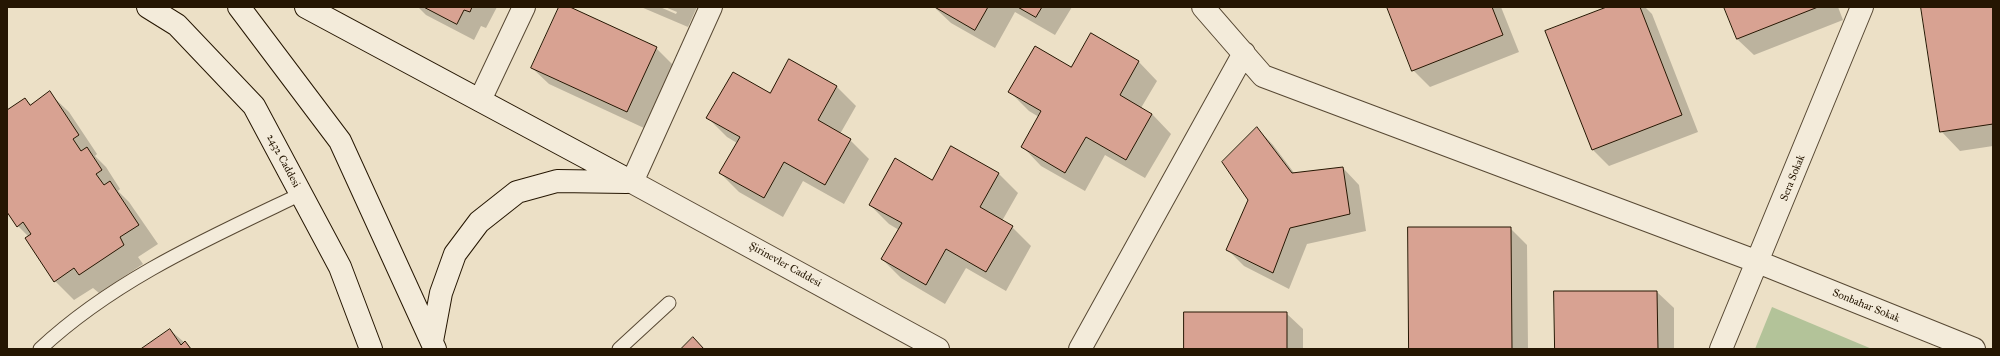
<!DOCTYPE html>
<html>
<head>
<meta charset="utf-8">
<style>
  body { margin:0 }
  #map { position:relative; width:2000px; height:356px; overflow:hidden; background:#ece0c6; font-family:"IM FELL Great Primer",serif }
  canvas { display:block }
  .frame { position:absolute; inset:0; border:8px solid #251602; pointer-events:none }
</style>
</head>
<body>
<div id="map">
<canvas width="2000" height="356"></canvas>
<div class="frame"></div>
</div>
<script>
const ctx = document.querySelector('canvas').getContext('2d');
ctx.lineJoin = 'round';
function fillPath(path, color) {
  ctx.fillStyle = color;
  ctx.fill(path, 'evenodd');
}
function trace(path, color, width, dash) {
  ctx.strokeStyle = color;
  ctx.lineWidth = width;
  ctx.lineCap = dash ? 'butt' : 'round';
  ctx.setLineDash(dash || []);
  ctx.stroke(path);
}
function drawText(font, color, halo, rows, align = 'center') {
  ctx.font = font + ' "IM FELL Great Primer",serif';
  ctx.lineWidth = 3.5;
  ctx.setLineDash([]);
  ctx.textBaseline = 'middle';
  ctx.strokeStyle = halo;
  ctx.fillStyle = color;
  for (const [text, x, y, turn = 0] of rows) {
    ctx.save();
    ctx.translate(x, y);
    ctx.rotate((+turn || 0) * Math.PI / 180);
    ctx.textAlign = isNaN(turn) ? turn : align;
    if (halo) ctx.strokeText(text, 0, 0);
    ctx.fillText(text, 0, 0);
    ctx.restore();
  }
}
fillPath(new Path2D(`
  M1772,307L1872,349H1755Z`), '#b3c399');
fillPath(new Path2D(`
  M418,7H497L486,28L481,26L474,40L426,15Z
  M560,7H567L656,48L673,65L644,128L549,84L532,68Z
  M641,7H660L676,14L677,12L665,7H697L688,27Z
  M934,7H1072L1055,35L1015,12L995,48L951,23Z
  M1388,7H1501L1519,52L1430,87L1413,70Z
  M1610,7H1645L1652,14L1698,132L1609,166L1593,150Z
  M1725,7H1838L1843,20L1754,55L1737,39Z
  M1922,7H1993V146L1960,151L1941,131Z
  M790,60L837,87L856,106L840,134L850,140L869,159L844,204L803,181L783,217L739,192L720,173L737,143L727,137L708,118L770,94Z
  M1138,61L1157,81L1141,108L1152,114L1171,134L1145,178L1105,155L1085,191L1041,166L1022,146L1039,117L1029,111L1010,92L1072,68Z
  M49,93L69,112L97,154L95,156L106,167L120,189L118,191L129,202L158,244L138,257L143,264L99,293L93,288L74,300L55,281L29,237L18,226L7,210V111L25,99L31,105Z
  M1257,128L1273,145L1295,174L1343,168L1359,185L1366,231L1307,244L1289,289L1244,266L1227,249L1249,200Z
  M952,147L999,174L1018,193L1002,221L1012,227L1031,246L1006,291L966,268L945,304L901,278L882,259L899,230L889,224L870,205L932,181Z
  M1510,228L1527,245L1528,349H1410Z
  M1657,292L1674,308V349H1556Z
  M1286,313L1303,329V349H1185Z
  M170,330L192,349H143Z`), '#0003');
const building = new Path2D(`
  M424,7H472L470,12L464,10L457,24Z
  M559,7H570L657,47L627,112L531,68Z
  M935,7H988L975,30Z
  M1018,7H1042L1036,17Z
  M1387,7H1492L1503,35L1412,71Z
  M1607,7H1640L1682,115L1592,150L1545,31Z
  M1724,7H1818L1737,39Z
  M1921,7H1993V124L1940,132Z
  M1091,33L1139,61L1120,95L1152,114L1126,160L1086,137L1065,173L1021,147L1041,111L1008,92L1035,46L1071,67Z
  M789,59L837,86L818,120L851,139L825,185L784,162L764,198L719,173L740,137L706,118L733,72L770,93Z
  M50,91L79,135L73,139L81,151L87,147L102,170L96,174L104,185L110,181L139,225L120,237L124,245L79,275L74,268L54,282L25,238L31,234L23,222L17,227L7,212V110L25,98L30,105Z
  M1257,127L1292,173L1343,167L1350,214L1290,228L1273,273L1226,250L1248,200L1222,162Z
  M951,146L999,173L980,207L1013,226L986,272L946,249L926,285L881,259L902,223L869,205L895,158L932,180Z
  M1408,227H1511L1512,349H1409Z
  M1554,291H1657L1658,349H1555Z
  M1184,312H1287V349H1184Z
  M170,329L181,345L185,341L191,349H141Z
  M693,337L704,349H681Z`);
fillPath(building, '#d8a292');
trace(building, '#251602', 1);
const lane = new Path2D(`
  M40,349C115,279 209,238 301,194
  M619,349L669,303`);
const street = new Path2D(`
  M711,7L632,182L938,349
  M1203,7L1263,76L1758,262L1974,349
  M480,100L524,7
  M1080,349L1244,53
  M1721,349L1862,7`);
const secondary = new Path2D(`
  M148,7L177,25L254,106L340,267L371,349
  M239,7L340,141L435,349
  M306,7L632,182
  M432,341L441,293L455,254L479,222L517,192L557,181L627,182`);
trace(lane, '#574833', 15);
trace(street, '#574833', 24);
trace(secondary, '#251602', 24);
trace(lane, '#f3ebda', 13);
trace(street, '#f3ebda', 22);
trace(secondary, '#f3ebda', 22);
drawText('11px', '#251602', '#f3ebda', [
  ["2432 Caddesi",283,161,62],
  ["Sera Sokak",1793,178,-68],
  ["Şirinevler Caddesi",785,265,29],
  ["Sonbahar Sokak",1866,306,22]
]);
</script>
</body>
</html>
